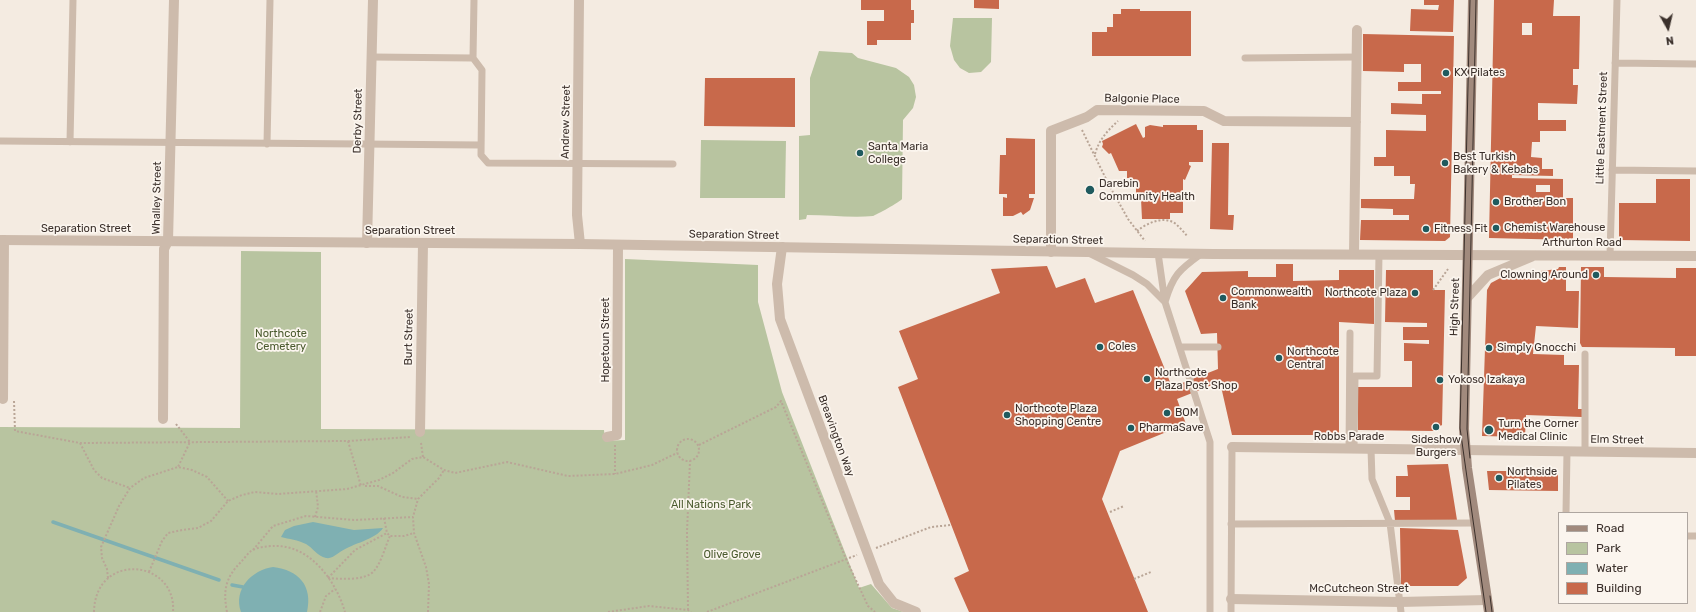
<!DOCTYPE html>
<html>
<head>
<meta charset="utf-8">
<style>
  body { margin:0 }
  #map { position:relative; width:1696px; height:612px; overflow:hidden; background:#f4ebe1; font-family:Rubik,sans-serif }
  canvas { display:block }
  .legend { position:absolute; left:1558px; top:512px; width:130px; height:92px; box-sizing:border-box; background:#fbf5ee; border:1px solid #aea6a0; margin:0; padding:5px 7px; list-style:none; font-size:12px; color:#3b302b }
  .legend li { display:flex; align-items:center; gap:8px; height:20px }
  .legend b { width:20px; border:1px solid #aea6a0 }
  .north { position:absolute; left:1648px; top:8px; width:40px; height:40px; -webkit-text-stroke:3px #fbf5ee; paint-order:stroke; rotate:172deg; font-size:11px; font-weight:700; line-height:16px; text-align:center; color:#3b302b }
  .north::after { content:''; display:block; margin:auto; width:14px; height:18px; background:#3b302b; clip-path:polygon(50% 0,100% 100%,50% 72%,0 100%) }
</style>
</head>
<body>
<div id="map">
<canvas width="1696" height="612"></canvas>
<ul class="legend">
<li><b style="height:5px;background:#a18a7d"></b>Road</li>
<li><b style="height:11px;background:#b8c4a0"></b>Park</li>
<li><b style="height:11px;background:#7fb0b2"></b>Water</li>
<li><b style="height:11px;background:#c8694b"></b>Building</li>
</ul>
<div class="north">N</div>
</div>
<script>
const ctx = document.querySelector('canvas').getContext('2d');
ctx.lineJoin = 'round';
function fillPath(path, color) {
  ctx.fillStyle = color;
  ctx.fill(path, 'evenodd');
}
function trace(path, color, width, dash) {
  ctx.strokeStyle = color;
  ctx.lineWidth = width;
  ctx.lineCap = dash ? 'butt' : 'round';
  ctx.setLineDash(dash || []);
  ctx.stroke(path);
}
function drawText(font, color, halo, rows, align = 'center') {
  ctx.font = font + ' Rubik,sans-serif';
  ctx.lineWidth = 3.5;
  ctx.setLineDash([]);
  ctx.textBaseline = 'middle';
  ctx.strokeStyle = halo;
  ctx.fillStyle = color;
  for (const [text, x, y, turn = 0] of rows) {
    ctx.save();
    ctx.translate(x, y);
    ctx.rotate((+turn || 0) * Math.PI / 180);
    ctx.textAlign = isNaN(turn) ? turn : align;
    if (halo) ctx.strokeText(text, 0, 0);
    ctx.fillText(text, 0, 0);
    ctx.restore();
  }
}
fillPath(new Path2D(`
  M953,18H992L991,62L981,72L969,73L960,68L954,60L950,46Z
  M819,51L852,53L858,58L896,68L909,77L914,85L916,97L913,108L903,120L902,199C900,202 876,215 873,216C852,218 828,215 807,215L806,219L799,220V136L810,135V78Z
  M701,140L786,141L785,198H700Z
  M241,251L321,252V429L604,430L605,441L625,440V259L758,265V302L782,392L859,588L871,584L892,608L904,612H0V427L240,428Z`), '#b8c4a0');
fillPath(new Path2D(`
  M313,522L354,530L383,528C375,540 353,543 340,552C336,555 331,559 326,558C317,556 313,548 306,544C298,540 289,539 281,537L285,530L294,526Z
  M273,567C299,570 313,586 307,612H241C233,589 252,570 273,567Z`), '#7fb0b2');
trace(new Path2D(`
  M53,522L219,580
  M232,585L243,587`), '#7fb0b2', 3.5);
fillPath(new Path2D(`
  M861,0H911V10H914V23H911V40H877V45H867V21H884V10H861Z
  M974,0H999V9L974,8Z
  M1424,0H1454L1453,32L1410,31L1411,9L1438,10L1439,5H1424Z
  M1494,0H1554L1553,16H1580L1579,69H1573V85H1578L1577,104L1538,103V120H1566V131H1540V142H1532L1531,157L1542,158V169H1553V176L1512,175V178L1563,179V198H1573V240L1489,238ZM1522,23H1532V35H1522ZM1536,185H1550V192H1536Z
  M1121,9H1140V11H1191V56H1092V32H1107V27H1113V14H1121Z
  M1363,34L1454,36L1450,237L1445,241L1360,240L1361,220H1409V215H1393V209L1361,208V199H1414L1415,184H1410V176H1394V166H1374V157H1386V130L1426,131V115L1391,114V103L1422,104V94H1441V91H1398V82H1421V64H1404V72L1363,71Z
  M705,78H795V127L704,126Z
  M1136,124L1143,138L1145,137V127L1150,125L1163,127V125H1197V130H1203V162H1189V165L1191,166L1185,180L1183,179V213H1170V219H1142L1141,199L1136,198V188H1132V178H1127V171H1119L1111,153L1109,154L1102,147L1103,144L1102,141Z
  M1006,138L1035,139V194H1029V198H1034L1030,210L1023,215L1021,212L1013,216H1003V197L1007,198V194H999L1000,155H1006Z
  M1212,143H1229L1228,215H1234L1233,230L1210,229Z
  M1656,179H1690V241L1619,240V203H1656Z
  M1276,264H1293V281L1339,280V270H1374V324L1339,322V435H1232L1220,382L1177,399L1186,424L1120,451L1102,499L1148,612H969L954,578L969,571L898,387L918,379L899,331L1000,293L991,269L1047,266L1056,288L1085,278L1095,303L1133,290L1172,387L1218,369L1217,333L1201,334L1185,291L1202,272L1248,271V277H1276Z
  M1559,267H1566V291H1579L1578,328L1536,326L1533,354L1564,355V365H1579L1578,409H1582V417L1526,415L1525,437L1482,436L1487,290L1491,283L1506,275L1558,269Z
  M1581,267H1604V277L1676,278V268H1696V356H1675V348L1582,347L1580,343Z
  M1386,270H1433V290H1445L1442,425L1433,431L1358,430V387H1412V361H1404V343L1429,344V340H1403V327H1427V323L1385,322Z
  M1448,464L1457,520L1395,521L1394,510H1410V497H1396V476H1408L1407,465Z
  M1487,471H1558V491L1489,490Z
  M1400,528L1458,530L1467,578L1458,586H1401Z`), '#c8694b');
trace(new Path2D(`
  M1082,130L1109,185L1128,219L1145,241
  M1095,154C1099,140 1107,131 1118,121
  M1137,231C1147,223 1164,215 1176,224C1180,228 1184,232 1187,236
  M1433,290L1448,269
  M14,401L15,431L80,443L348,441L411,437
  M176,424L190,442L178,467
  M677 450a11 11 0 1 1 22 0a11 11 0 1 1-22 0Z
  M348,441L361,486
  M80,443L94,470L102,478L130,488
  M421,443L423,457
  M615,445V474
  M699,445L776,407L781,401L846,559L868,606L875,612
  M365,486H378L402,497L418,499
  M1110,512L1124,506
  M315,517L318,507L316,490
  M384,518L387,533L390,536H404L414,533
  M876,548L931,527L951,525
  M253,550L273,526L306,516L354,520L413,517
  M149,572L162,541L168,533L182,530L198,528L211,521L228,501L242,495L255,492L278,494L347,489L379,480L393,473L412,459L423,457L444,470L455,473L507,462L568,476L615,474L652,465L677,453
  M108,578L107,569L102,558L101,547L119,506L130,488L144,478L178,467L192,470L207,477L228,501
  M328,578C341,579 365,581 374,571C382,561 385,547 390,536
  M328,578L355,550L387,533
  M1134,579L1151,572
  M688,610L687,532L690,461
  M94,612C95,551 177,559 173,612
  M227,612C223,591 225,578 241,562C244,559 247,554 251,551C257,547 268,546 275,546C310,545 336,581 345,612
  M320,612L326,596L335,589
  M428,612L429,584L426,567L414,533L413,517L418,499L439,478L444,470
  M608,612L649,606L688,610L691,612
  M707,612L857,555`), '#b9a596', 2, [2, 2]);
trace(new Path2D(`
  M474,0L473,58L482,70L481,155L488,163L673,164
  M372,57L473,58
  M1245,58L1357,57
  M1615,63L1696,64
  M0,141L481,145
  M70,142L73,0
  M267,144L270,0
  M1612,170L1696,171
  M1089,253L1133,275L1147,284L1165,302C1173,275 1179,270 1201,254
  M1158,253L1165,302L1210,442V612
  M1610,256L1617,0
  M1180,347H1218
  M1349,449L1350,333
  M1354,449L1355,376H1377L1379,254
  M1371,449L1372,479L1390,523L1401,612
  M1585,451V354
  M1566,513L1567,451
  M1231,524L1476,523
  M1687,536H1696
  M1231,612L1232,447`), '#cdbbac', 7);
trace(new Path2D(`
  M579,0L577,215L580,244
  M367,243L373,0
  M782,247L777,284L780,319L879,584L894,603L916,612
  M1051,252V131L1087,117L1097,110L1204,111L1224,121L1356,122
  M1354,254L1357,30
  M3,399L4,240
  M163,419L164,249L168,241L174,0
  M420,432L423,243
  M607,437L617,435L618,245
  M1232,447L1696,453
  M1231,599L1399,602L1487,600`), '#cdbbac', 10);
trace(new Path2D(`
  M0,240L580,244L1213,254L1696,256
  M1467,298L1488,275L1531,257`), '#cdbbac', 10);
trace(new Path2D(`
  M1473,0L1464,429L1467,468L1489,612`), '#a18a7d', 10);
trace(new Path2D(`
  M1470,0L1460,428L1486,612
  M1470,458L1467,429L1476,0
  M1490,596L1492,612`), '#3b302b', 1);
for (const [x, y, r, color] of [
  [1446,73,4,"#1f5a5e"],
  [860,153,4,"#1f5a5e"],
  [1445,163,4,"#1f5a5e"],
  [1090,190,5,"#1f5a5e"],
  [1496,202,4,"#1f5a5e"],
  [1496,228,4,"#1f5a5e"],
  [1426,229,4,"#1f5a5e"],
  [1596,275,4,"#1f5a5e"],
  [1415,293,4,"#1f5a5e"],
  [1223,298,4,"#1f5a5e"],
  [1100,347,4,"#1f5a5e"],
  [1489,348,4,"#1f5a5e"],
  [1279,358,4,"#1f5a5e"],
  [1147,379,4,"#1f5a5e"],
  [1440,380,4,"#1f5a5e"],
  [1167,413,4,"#1f5a5e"],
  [1007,415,4,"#1f5a5e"],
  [1436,427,4,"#1f5a5e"],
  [1131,428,4,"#1f5a5e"],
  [1489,430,5,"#1f5a5e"],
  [1499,478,4,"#1f5a5e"]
]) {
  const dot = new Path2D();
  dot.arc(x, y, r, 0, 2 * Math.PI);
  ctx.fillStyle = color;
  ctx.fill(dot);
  trace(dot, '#fbf5ee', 1.5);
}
drawText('11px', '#3b302b', '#fbf5ee', [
  ["KX Pilates",1454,73],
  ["Santa Maria",868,147],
  ["College",868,160],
  ["Best Turkish",1453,157],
  ["Bakery & Kebabs",1453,170],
  ["Darebin",1099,184],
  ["Community Health",1099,197],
  ["Brother Bon",1504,202],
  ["Chemist Warehouse",1504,228],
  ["Fitness Fit",1434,229],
  ["Clowning Around",1588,275,"right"],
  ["Commonwealth",1231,292],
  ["Bank",1231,305],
  ["Northcote Plaza",1407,293,"right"],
  ["Coles",1108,347],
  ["Simply Gnocchi",1497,348],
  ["Northcote",1287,352],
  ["Central",1287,365],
  ["Northcote",1155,373],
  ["Plaza Post Shop",1155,386],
  ["Yokoso Izakaya",1448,380],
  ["Northcote Plaza",1015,409],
  ["Shopping Centre",1015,422],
  ["BOM",1175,413],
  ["Turn the Corner",1498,424],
  ["Medical Clinic",1498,437],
  ["PharmaSave",1139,428],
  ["Sideshow",1436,440,"center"],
  ["Burgers",1436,453,"center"],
  ["Northside",1507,472],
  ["Pilates",1507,485]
], 'left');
drawText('11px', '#3b302b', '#fbf5ee', [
  ["Balgonie Place",1142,99,1],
  ["Derby Street",358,121,-89],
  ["Andrew Street",566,122,-89],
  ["Little Eastment Street",1602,128,-88],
  ["Whalley Street",157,198,-89],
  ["Separation Street",86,229],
  ["Separation Street",410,231],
  ["Separation Street",734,235,1],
  ["Separation Street",1058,240,1],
  ["Arthurton Road",1582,243],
  ["High Street",1455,307,-88],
  ["Burt Street",409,337,-89],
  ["Hopetoun Street",606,340,-90],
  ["Breavington Way",836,436,70],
  ["Robbs Parade",1349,437],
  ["Elm Street",1617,440,1],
  ["McCutcheon Street",1359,589]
]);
drawText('11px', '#4a5a2e', '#fbf5ee', [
  ["Northcote",281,334],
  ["Cemetery",281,347],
  ["All Nations Park",711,505],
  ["Olive Grove",732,555]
]);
</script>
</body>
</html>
